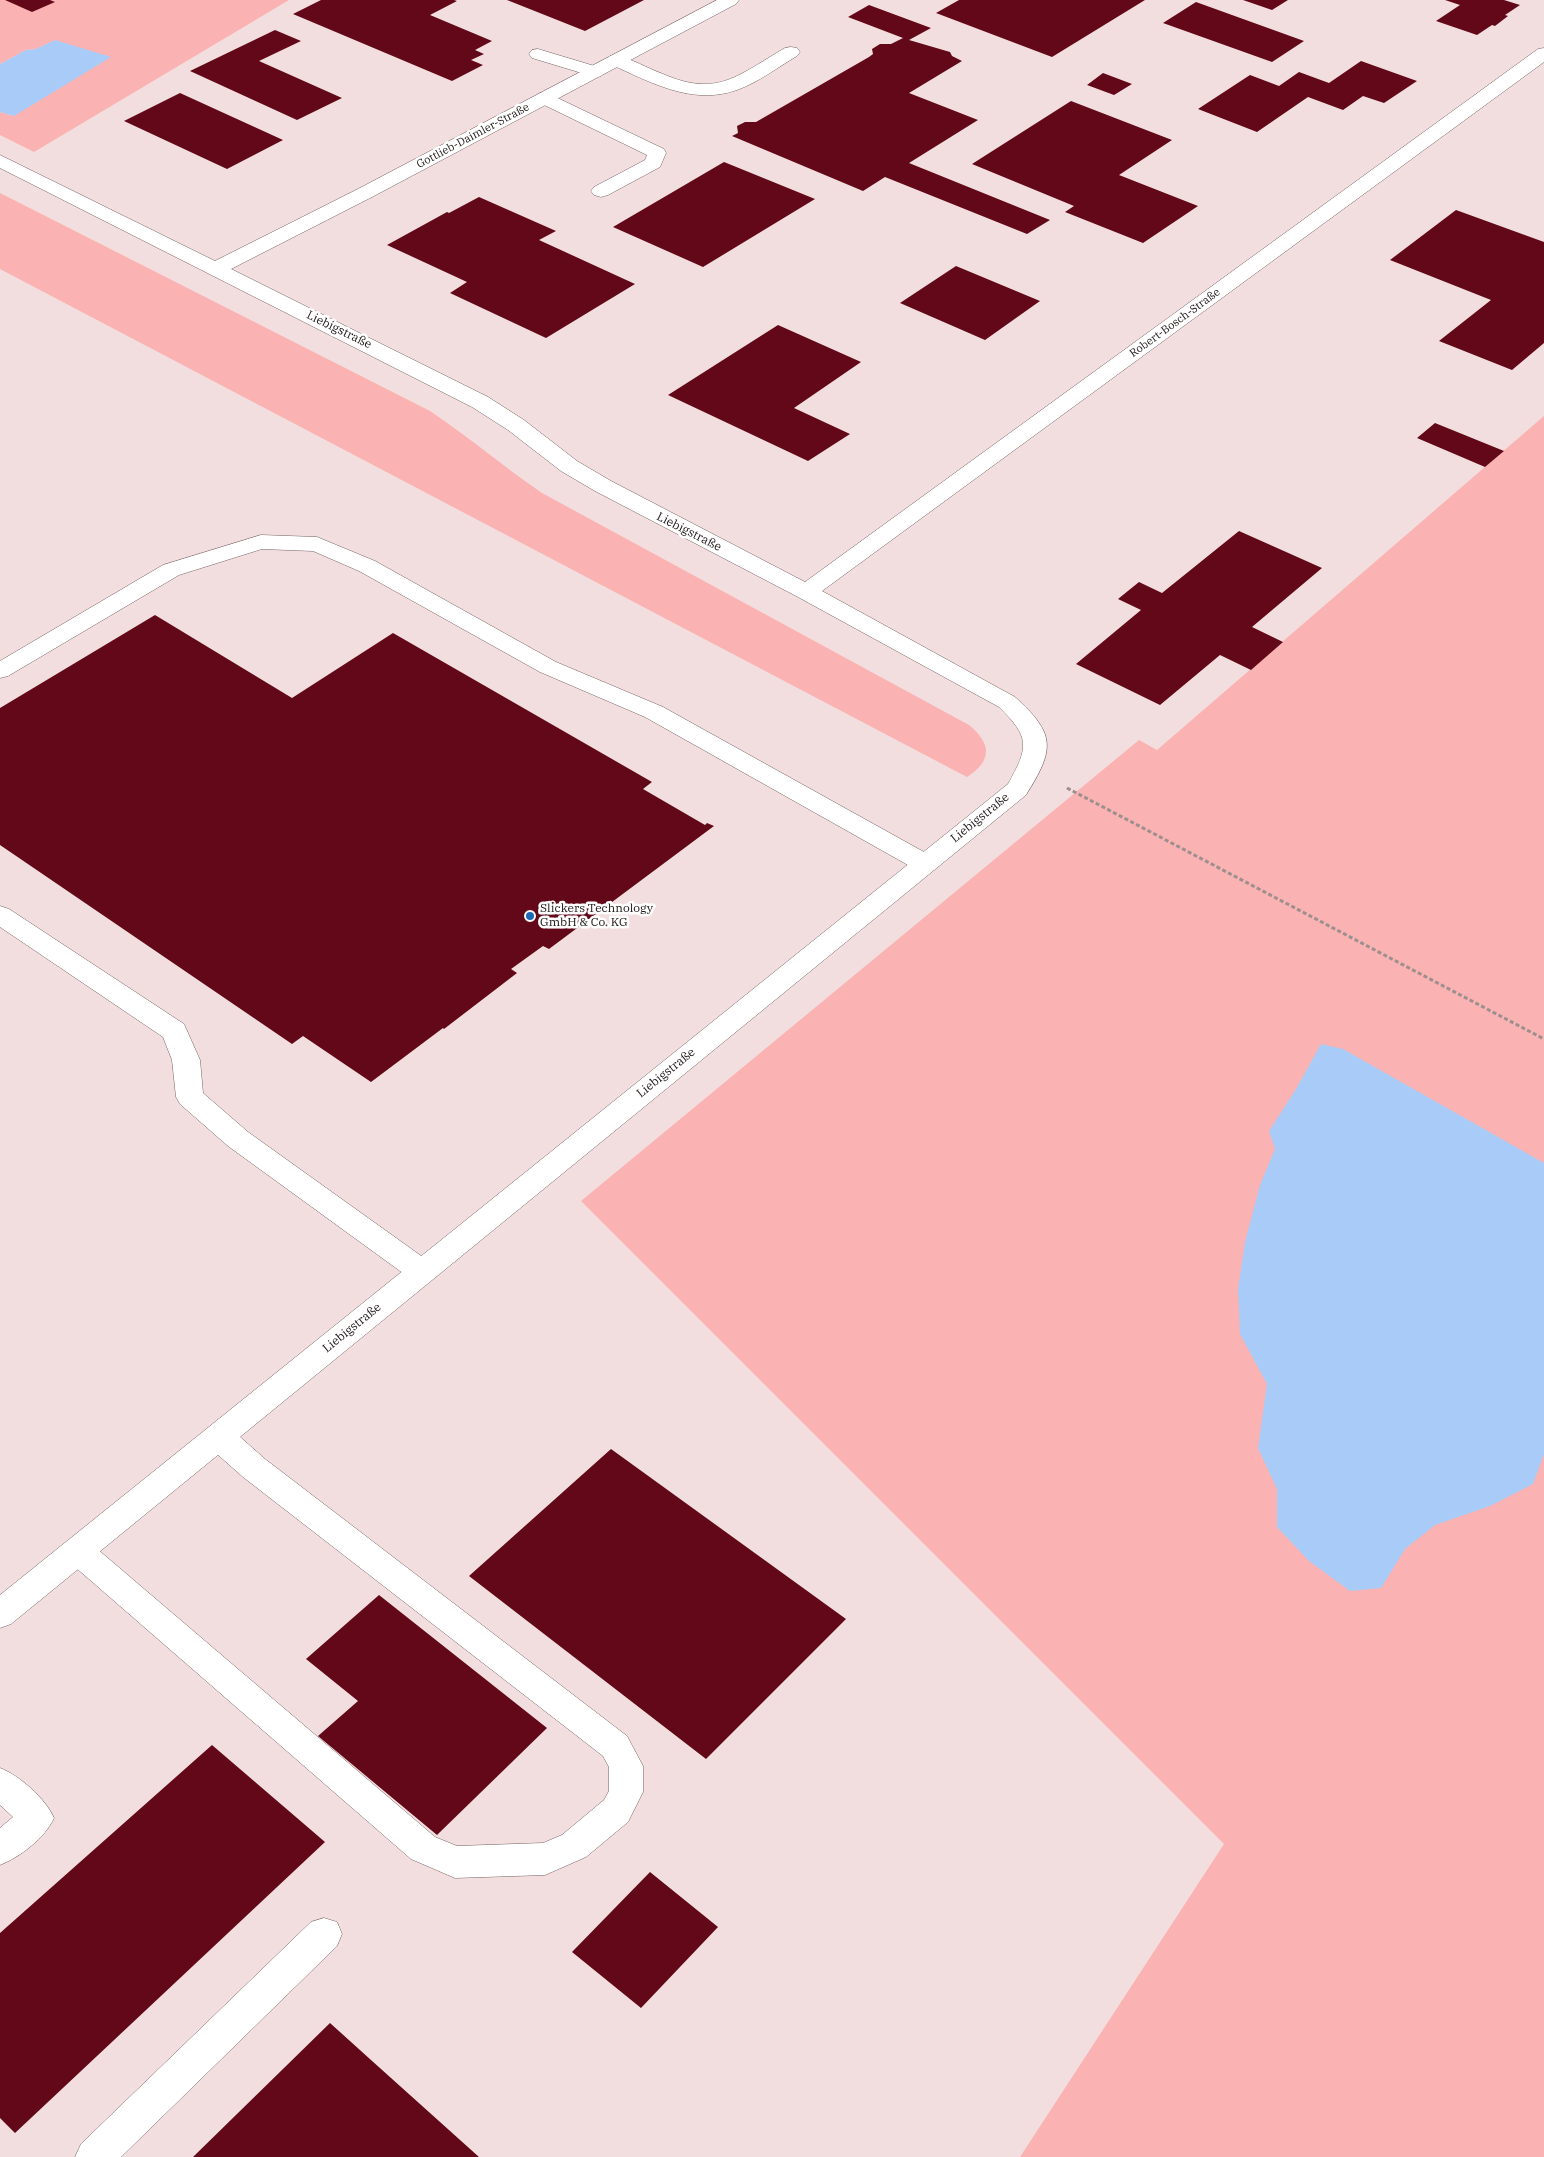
<!DOCTYPE html>
<html>
<head>
<meta charset="utf-8">
<style>
  body { margin:0 }
  canvas { display:block; background:#f2dede }
</style>
</head>
<body>
<canvas width="1544" height="2157"></canvas>
<script>
const ctx = document.querySelector('canvas').getContext('2d');
ctx.lineJoin = 'round';
function fillPath(path, color) {
  ctx.fillStyle = color;
  ctx.fill(path, 'evenodd');
}
function trace(path, color, width, dash) {
  ctx.strokeStyle = color;
  ctx.lineWidth = width;
  ctx.lineCap = dash ? 'butt' : 'round';
  ctx.setLineDash(dash || []);
  ctx.stroke(path);
}
function drawText(font, color, halo, rows, align = 'center') {
  ctx.font = font + ' "IBM Plex Serif",serif';
  ctx.lineWidth = 5;
  ctx.setLineDash([]);
  ctx.textBaseline = 'middle';
  ctx.strokeStyle = halo;
  ctx.fillStyle = color;
  for (const [text, x, y, turn = 0] of rows) {
    ctx.save();
    ctx.translate(x, y);
    ctx.rotate((+turn || 0) * Math.PI / 180);
    ctx.textAlign = isNaN(turn) ? turn : align;
    if (halo) ctx.strokeText(text, 0, 0);
    ctx.fillText(text, 0, 0);
    ctx.restore();
  }
}
fillPath(new Path2D(`
  M0,0H289L34,152L0,135V112L14,116L55,40L36,49L26,50L0,64Z
  M0,193L430,411C469,437 504,467 542,493L969,725C992,744 992,761 967,777L0,269Z
  M1544,416V2157H1020L1224,1844L581,1201L1139,740L1157,750Z`), '#fab2b2');
fillPath(new Path2D(`
  M55,40L111,57L14,116L0,112V64L26,50L36,49Z
  M1321,1044L1343,1049L1544,1163V1454L1533,1484L1490,1506L1435,1525L1405,1549L1381,1588L1350,1591L1309,1561L1277,1527V1489L1258,1448L1267,1384L1240,1334L1238,1289L1245,1242L1260,1185L1275,1149L1269,1131L1296,1089Z`), '#a8ccf7');
fillPath(new Path2D(`
  M5,0H50L55,2L32,12Z
  M321,0H454L457,1L430,15L492,41L475,50L484,54L471,60L483,65L452,81L293,14Z
  M507,0H644L585,31Z
  M959,0H1145L1052,57L936,13Z
  M1243,0H1288L1272,10Z
  M1445,0H1504L1520,5L1505,15L1508,16L1495,26L1492,25L1477,35L1436,21L1460,5Z
  M1196,2L1304,41L1272,62L1163,23Z
  M869,5L931,28L909,40L950,52L952,56L962,61L909,93L978,120L909,163L1050,220L1027,234L885,177L863,191L732,136L738,133L737,126L745,122H756L869,57L873,54L872,49L880,44H891L903,38L848,17Z
  M275,30L301,41L259,61L342,98L297,120L190,71Z
  M1361,61L1417,81L1384,103L1363,96L1343,110L1308,97L1257,132L1198,109L1250,75L1279,86L1299,72L1329,83Z
  M1103,73L1132,84L1114,95L1087,85Z
  M180,93L283,140L227,169L124,121Z
  M1071,101L1172,140L1119,175L1198,206L1143,243L1065,212L1074,206L972,164Z
  M724,162L815,199L703,267L613,227Z
  M479,197L556,231L539,240L635,284L546,338L450,293L467,282L387,245L447,212L449,213Z
  M1456,210L1544,242V343L1512,370L1439,341L1491,300L1390,260Z
  M956,266L1040,301L985,340L900,303Z
  M778,325L861,362L794,408L850,434L808,461L668,395Z
  M1435,423L1504,451L1485,467L1417,438Z
  M1239,531L1322,568L1252,627L1283,642L1251,670L1220,655L1160,705L1076,664L1141,610L1118,599L1139,582L1162,593Z
  M155,615L292,698L393,633L652,782L643,789L705,825L707,823L714,826L549,949L543,946L511,969L517,973L444,1029L443,1028L371,1082L303,1036L292,1044L0,845V708Z
  M611,1449L846,1619L706,1759L469,1576Z
  M379,1595L547,1728L437,1835L318,1736L358,1701L306,1659Z
  M212,1745L325,1842L15,2133L0,2118V1933Z
  M650,1872L718,1927L641,2008L572,1952Z
  M330,2023L371,2060L479,2157H193Z`), '#620818');
const service = new Path2D(`
  M791,47L797,48L800,52L797,56C778,67 759,82 737,90C692,106 650,82 610,64L607,60L610,56L616,55C632,59 647,68 663,74C718,98 738,75 785,48Z
  M538,49L601,68L604,72L601,76L595,77L532,58L529,54L532,50Z
  M545,92L664,149L666,153L660,167L608,195L601,197L594,195L591,191L594,187L645,160L647,155L538,102L536,98L538,94Z
  M261,535L317,537L375,561L556,662L663,707L933,857L937,863L933,869L924,872L915,869L645,717L540,672L359,571L313,551L262,549L179,575L8,676L0,678V661L163,565Z
  M0,906L9,909L184,1024L200,1060L203,1093L248,1132L431,1263L436,1271L431,1279L421,1282L411,1279L228,1146L180,1104L176,1097L172,1060L163,1037L0,927Z
  M219,1425L230,1428L265,1459L627,1736L643,1766V1792L628,1822L586,1857L545,1875L455,1878L411,1859L67,1560L62,1551L67,1542L78,1538L89,1542L435,1837L457,1846L543,1843L562,1835L604,1800L609,1791V1767L603,1756L243,1477L208,1446L204,1437L208,1428Z
  M0,1768C19,1775 46,1799 54,1818C45,1838 20,1857 0,1865V1828L13,1817L0,1805Z
  M324,1918L337,1922L342,1934L337,1946L121,2157H75L81,2144L311,1922Z`);
const minor = new Path2D(`
  M717,0H739L736,4L372,197L231,269L488,397L524,420L577,461L611,481L805,582L1538,49L1544,48V62L822,591L1015,697C1056,734 1055,749 1026,795L11,1624L0,1628V1595L1008,784C1029,747 1030,737 999,707L798,597L595,491L561,471L508,430L472,407L0,168V155L215,261L358,189Z`);
trace(service, '#756463', 1);
trace(minor, '#756463', 1);
trace(new Path2D(`
  M1067,788L1544,1039`), '#9e8f8f', 3, [4, 2.5]);
fillPath(service, '#fff');
fillPath(minor, '#fff');
for (const [x, y, r, color] of [
  [530,916,5,"#1c69b8"]
]) {
  const dot = new Path2D();
  dot.arc(x, y, r, 0, 2 * Math.PI);
  ctx.fillStyle = color;
  ctx.fill(dot);
  trace(dot, '#fff', 2);
}
drawText('11px', '#1d1616', '#fff', [
  ["Gottlieb-Daimler-Straße",473,136,-28],
  ["Robert-Bosch-Straße",1175,323,-36]
]);
drawText('12px', '#1d1616', '#fff', [
  ["Liebigstraße",339,330,26],
  ["Liebigstraße",689,532,27],
  ["Liebigstraße",980,818,-39],
  ["Liebigstraße",666,1073,-39],
  ["Liebigstraße",352,1328,-39]
]);
drawText('12px', '#1d1616', '#fff', [
  ["Slickers Technology",540,909],
  ["GmbH & Co. KG",540,923]
], 'left');
</script>
</body>
</html>
